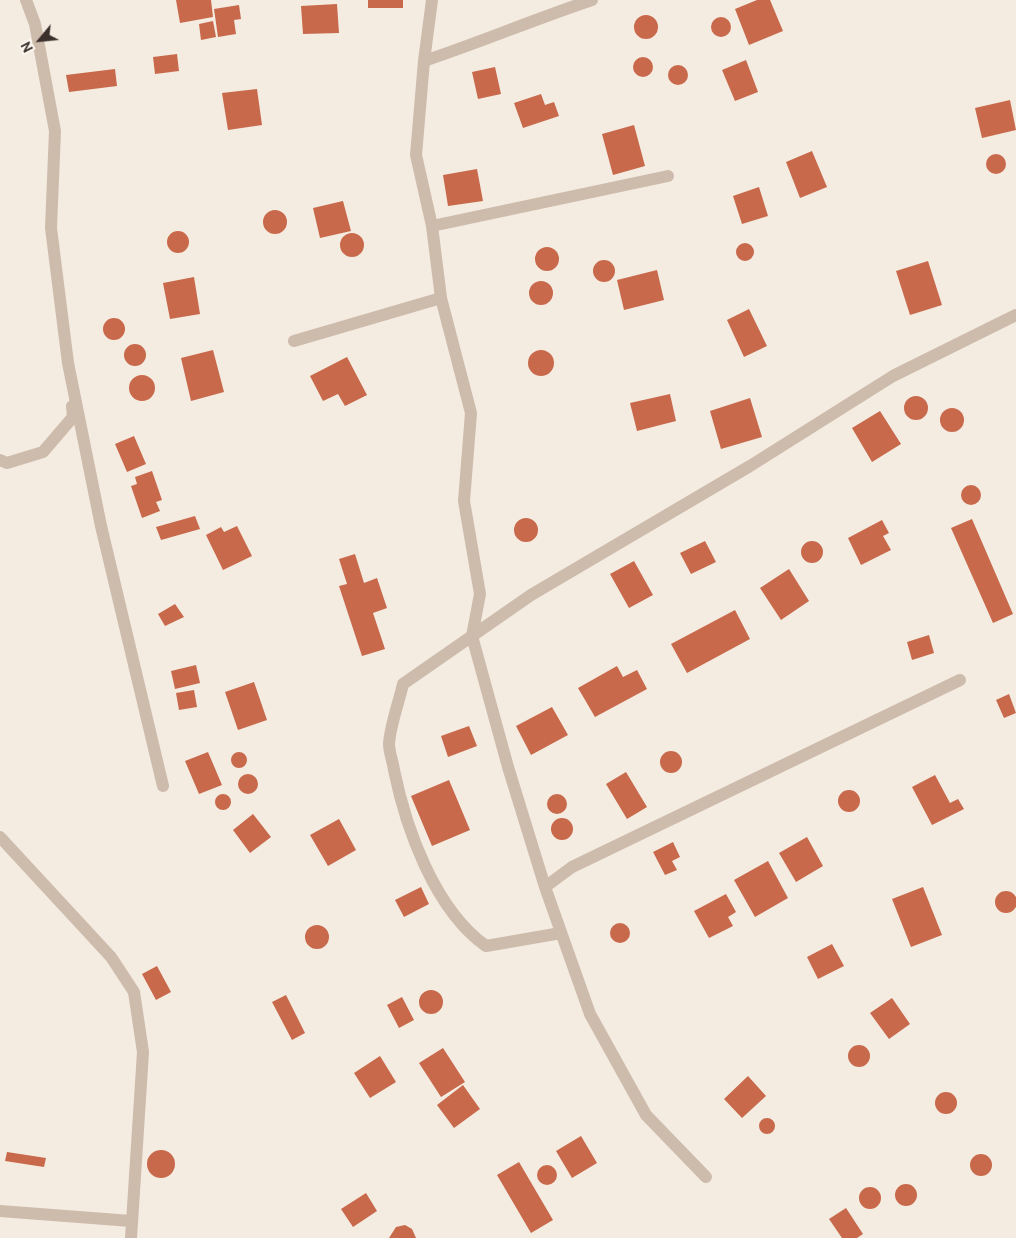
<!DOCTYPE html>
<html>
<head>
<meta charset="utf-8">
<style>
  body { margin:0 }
  #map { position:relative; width:1016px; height:1238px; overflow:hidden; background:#f4ebe1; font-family:Cabin,sans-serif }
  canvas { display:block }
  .north { position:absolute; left:15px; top:15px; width:50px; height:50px; -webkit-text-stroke:4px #fbf5ee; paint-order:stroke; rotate:242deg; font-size:14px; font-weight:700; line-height:20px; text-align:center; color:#3b302b }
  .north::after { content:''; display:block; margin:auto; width:18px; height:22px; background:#3b302b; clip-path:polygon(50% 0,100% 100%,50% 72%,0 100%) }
</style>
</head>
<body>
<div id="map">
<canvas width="1016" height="1238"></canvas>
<div class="north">N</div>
</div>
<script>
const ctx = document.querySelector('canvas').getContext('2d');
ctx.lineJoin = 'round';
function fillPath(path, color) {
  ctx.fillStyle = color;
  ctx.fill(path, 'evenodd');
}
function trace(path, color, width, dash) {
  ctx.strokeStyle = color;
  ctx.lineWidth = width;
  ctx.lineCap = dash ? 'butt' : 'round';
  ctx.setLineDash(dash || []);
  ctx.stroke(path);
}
fillPath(new Path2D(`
  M176,0H211L213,17L180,23Z
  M368,0H403V8H368Z
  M757,0H770L783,31L749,45L735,9Z
  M337,4L339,33L303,34L301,6Z
  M239,5L241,19L234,20L236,34L218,37L214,9Z
  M634 27a12 12 0 1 1 24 0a12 12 0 1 1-24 0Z
  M711 27a10 10 0 1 1 20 0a10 10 0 1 1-20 0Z
  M213,21L216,37L201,40L199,24Z
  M177,54L179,71L155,74L153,57Z
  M633 67a10 10 0 1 1 20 0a10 10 0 1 1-20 0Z
  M746,60L758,92L735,101L722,70Z
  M668 75a10 10 0 1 1 20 0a10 10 0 1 1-20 0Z
  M495,67L501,94L478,99L472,72Z
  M115,69L117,86L69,92L66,75Z
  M257,89L262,125L228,130L222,93Z
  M541,94L545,105L554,102L559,116L523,128L514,103Z
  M1010,100L1016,130L982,138L975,108Z
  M634,125L645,166L613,175L602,134Z
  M812,151L827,187L800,198L786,162Z
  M986 164a10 10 0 1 1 20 0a10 10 0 1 1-20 0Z
  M477,169L483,201L448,206L443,175Z
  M759,187L768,216L742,224L733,196Z
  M343,201L351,231L320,238L313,208Z
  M263 222a12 12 0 1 1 24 0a12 12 0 1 1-24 0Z
  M167 242a11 11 0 1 1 22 0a11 11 0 1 1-22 0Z
  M340 245a12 12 0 1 1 24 0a12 12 0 1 1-24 0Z
  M736 252a9 9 0 1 1 18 0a9 9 0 1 1-18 0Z
  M535 259a12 12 0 1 1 24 0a12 12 0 1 1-24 0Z
  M593 271a11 11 0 1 1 22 0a11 11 0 1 1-22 0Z
  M928,261L942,305L910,315L896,271Z
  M657,270L664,300L624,310L617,280Z
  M194,277L200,314L170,319L163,283Z
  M529 293a12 12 0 1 1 24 0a12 12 0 1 1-24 0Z
  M749,309L767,346L744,357L727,320Z
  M103 329a11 11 0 1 1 22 0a11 11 0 1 1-22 0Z
  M124 355a11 11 0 1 1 22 0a11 11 0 1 1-22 0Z
  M213,350L224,392L191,401L181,358Z
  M528 363a13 13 0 1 1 26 0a13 13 0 1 1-26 0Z
  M347,357L367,395L345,406L338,394L323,401L310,376Z
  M129 388a13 13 0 1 1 26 0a13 13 0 1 1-26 0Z
  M670,394L676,421L637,431L630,403Z
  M904 408a12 12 0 1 1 24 0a12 12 0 1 1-24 0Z
  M750,398L762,437L721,449L710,411Z
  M940 420a12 12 0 1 1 24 0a12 12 0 1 1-24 0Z
  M880,411L901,444L872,462L852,428Z
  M134,436L146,464L127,472L115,444Z
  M152,471L162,500L156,502L160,511L142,518L131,486L137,484L135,477Z
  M961 495a10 10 0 1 1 20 0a10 10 0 1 1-20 0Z
  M195,516L200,529L161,540L156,527Z
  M514 530a12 12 0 1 1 24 0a12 12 0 1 1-24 0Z
  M972,519L1013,614L993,623L951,528Z
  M882,520L889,533L883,536L891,550L861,565L848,538Z
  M237,526L252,556L223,570L206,535L221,527L224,532Z
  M801 552a11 11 0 1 1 22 0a11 11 0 1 1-22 0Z
  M705,541L716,562L691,574L680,553Z
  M355,554L364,583L377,578L387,608L373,613L385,649L362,656L339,586L347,584L339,559Z
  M634,561L653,595L629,608L610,574Z
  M789,569L809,601L781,620L760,588Z
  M175,604L184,617L165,626L158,614Z
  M735,610L750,639L687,673L671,644Z
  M929,635L934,653L912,660L907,642Z
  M196,665L200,683L175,689L171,671Z
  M617,666L623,677L637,670L647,689L595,717L578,688Z
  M254,682L267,720L238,730L225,692Z
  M194,690L197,707L179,710L176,693Z
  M1009,694L1016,713L1004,718L996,700Z
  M552,707L568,735L531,755L516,726Z
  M469,726L477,746L448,757L441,736Z
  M660 762a11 11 0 1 1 22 0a11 11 0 1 1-22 0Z
  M231 760a8 8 0 1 1 16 0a8 8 0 1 1-16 0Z
  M208,752L222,785L199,794L185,761Z
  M626,772L647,807L627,819L606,784Z
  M238 784a10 10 0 1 1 20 0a10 10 0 1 1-20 0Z
  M935,775L950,803L958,799L964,809L932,825L912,787Z
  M449,780L470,830L432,846L411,796Z
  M838 801a11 11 0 1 1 22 0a11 11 0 1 1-22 0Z
  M215 802a8 8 0 1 1 16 0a8 8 0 1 1-16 0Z
  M547 804a10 10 0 1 1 20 0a10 10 0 1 1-20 0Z
  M253,814L271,837L250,853L233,830Z
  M551 829a11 11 0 1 1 22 0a11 11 0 1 1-22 0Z
  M339,819L356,850L328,866L310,835Z
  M807,837L823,866L796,882L779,853Z
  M673,842L680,857L672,861L677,870L665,875L653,852Z
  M768,861L788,898L755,917L734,880Z
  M421,887L429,904L404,917L395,900Z
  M923,887L942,935L911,947L892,899Z
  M995 902a11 11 0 1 1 22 0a11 11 0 1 1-22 0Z
  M726,894L736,912L728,917L733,926L709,938L694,911Z
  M610 933a10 10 0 1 1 20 0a10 10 0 1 1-20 0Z
  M305 937a12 12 0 1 1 24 0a12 12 0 1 1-24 0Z
  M832,944L844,966L818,979L807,957Z
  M157,966L171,992L156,1000L142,974Z
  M419 1002a12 12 0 1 1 24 0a12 12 0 1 1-24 0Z
  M286,995L305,1033L292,1040L272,1002Z
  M402,997L414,1020L399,1028L387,1005Z
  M892,998L910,1024L889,1039L870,1013Z
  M848 1056a11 11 0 1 1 22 0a11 11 0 1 1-22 0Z
  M443,1048L465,1082L441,1097L419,1063Z
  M380,1056L396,1082L370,1098L354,1073Z
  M748,1076L766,1096L742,1118L724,1099Z
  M463,1085L480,1109L454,1128L437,1105Z
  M935 1103a11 11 0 1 1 22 0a11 11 0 1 1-22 0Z
  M759 1126a8 8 0 1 1 16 0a8 8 0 1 1-16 0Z
  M581,1136L597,1163L572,1178L556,1151Z
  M147 1164a14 14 0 1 1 28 0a14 14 0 1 1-28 0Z
  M7,1152L46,1158L44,1167L5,1161Z
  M970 1165a11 11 0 1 1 22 0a11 11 0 1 1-22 0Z
  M519,1162L553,1220L531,1233L497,1175Z
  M537 1175a10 10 0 1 1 20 0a10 10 0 1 1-20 0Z
  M895 1195a11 11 0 1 1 22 0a11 11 0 1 1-22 0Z
  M859 1198a11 11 0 1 1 22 0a11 11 0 1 1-22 0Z
  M366,1193L377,1211L353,1227L341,1209Z
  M846,1208L863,1234L857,1238H842L829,1219Z
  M405,1225L412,1229L416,1238H389L396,1227Z`), '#c8694b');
trace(new Path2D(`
  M26,0L35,24L55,131L51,228L68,363L101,526L163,786
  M432,0L424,61L416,155L432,226L441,298L471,413L464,501L480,594L472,636L508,767L545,887L590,1014L646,1115L706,1177
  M424,61C481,42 535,19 592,0
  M432,226L668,176
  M294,341L441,298
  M0,460L7,463L43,452L73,417L72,406
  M0,837L111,957L134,992L143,1052L131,1238
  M545,887L572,867L960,680
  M561,933L486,946C435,910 406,829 394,770C393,762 389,752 389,744C390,726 399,702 403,684L531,595L750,466L893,376L1016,315
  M0,1211L131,1221`), '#cdbbac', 12);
</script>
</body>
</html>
